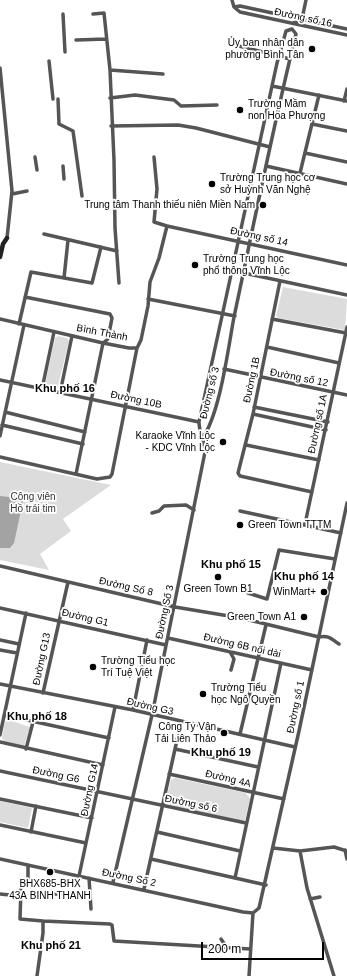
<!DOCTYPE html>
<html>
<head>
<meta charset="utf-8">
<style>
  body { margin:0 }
  #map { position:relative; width:347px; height:976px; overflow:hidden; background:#fff; font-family:Arial,sans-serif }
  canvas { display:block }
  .scale { position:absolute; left:201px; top:942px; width:123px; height:18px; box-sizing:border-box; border:2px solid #000; border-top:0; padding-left:5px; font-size:12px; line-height:14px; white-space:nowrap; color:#000; -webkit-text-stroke:3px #fff; paint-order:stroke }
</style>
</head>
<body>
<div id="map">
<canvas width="347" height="976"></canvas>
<div class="scale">200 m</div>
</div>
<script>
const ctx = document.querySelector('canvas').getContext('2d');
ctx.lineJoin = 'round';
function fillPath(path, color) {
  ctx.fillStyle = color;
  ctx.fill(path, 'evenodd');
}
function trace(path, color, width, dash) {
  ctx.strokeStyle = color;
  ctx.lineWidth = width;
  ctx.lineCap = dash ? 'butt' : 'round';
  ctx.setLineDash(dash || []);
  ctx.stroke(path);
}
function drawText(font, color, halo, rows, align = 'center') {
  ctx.font = font + ' Arial,sans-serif';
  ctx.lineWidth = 3.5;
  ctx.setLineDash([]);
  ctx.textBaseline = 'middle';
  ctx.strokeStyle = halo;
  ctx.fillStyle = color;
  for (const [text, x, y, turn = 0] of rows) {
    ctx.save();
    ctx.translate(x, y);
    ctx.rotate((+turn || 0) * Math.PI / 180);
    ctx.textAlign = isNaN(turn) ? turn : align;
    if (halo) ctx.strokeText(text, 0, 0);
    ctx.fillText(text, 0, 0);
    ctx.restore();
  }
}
fillPath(new Path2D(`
  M283,287L347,299L345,330L278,318L276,316Z
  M58,336L67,338L69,341L57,390L46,388L45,385L55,338Z
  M0,462L111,485L63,519L71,531L40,554L49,570L0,560Z
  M9,720L30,727L24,746L4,741L2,738L5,722Z
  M175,778L246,793L250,799L245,820L242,821L170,805L166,800L171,780Z
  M0,801L32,808L28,828L0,822Z`), '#dcdcdc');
fillPath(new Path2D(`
  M0,496L19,498L23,501L14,543L10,548H0Z`), '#a3a3a3');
trace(new Path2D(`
  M232,0L234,7L240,12L347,35
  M234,7L240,6L347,29
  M63,14L65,52
  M93,14L104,13L110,70L114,160L115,228L119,283
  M293,23L302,19L306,0
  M76,40L106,39
  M239,46L290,59
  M49,61L53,99
  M0,68L12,191L7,238
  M110,70L163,74
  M272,86L347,101
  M110,98L135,95L174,100L181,106L217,105
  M58,99L59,124L73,131L82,196
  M344,101L347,89
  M312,124L347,131
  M111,126L178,125L196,128L270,147
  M305,153L347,162
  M35,157L37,170
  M154,157L157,189L154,222L167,226L347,265
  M63,166L64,179
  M266,166L347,184
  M300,173L319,95
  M12,194L27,191
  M44,234L117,251
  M244,273L347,295
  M64,278L68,240
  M280,281L253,414L238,473L240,476L312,492
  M25,297L110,314L112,318L108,339L103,343L76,474
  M148,299L235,316
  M0,319L103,343L129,348H137L141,340L148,306L150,282L159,258L167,226
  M272,319L346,333
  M19,324L31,272L92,283L101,247
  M267,347L339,363
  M224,369L347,395
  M0,380L199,422
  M42,389L54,332
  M60,393L72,336
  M254,407L328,422
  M5,412L85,432
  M253,414L326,430
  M2,425L83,444
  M0,436L24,325
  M202,439C220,414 228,349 234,317C254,223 273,127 296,34L292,29
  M246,445L319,460
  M0,457L97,479L110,477L112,474L137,348
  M240,511L341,533
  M152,513L159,511L164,506L186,505L194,510
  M305,524L347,327
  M0,566L175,607L241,618L319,637C330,635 331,639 339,644
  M248,593L267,599L279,550L335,559
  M0,608L166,645
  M168,638L312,670
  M0,640L19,644
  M0,650L17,653
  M230,652L234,659L231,670
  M0,684L133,710L295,747
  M43,693L68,582
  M133,710L147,640
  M4,715L109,738
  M240,734L266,625
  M0,735L26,613
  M0,742L103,765
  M26,749L33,722
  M175,749L258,767
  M0,771L246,823
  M169,774L284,799
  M0,799L92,818
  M0,825L86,843
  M31,832L36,806
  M157,832L240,851
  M273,848L300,851L334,847L347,851
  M345,850L347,859
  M300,851L307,888L334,976
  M0,859L243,912L253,913L259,908L299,731L347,503
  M151,859L266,885
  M79,876L115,707
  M89,878L91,909
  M235,878L281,663
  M113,882L152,715L205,452C205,441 199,433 199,422L277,63L286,31L292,29
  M28,884V865
  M21,888L20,919L43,921V933L37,976
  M144,889L181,722
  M0,894L10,895
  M40,894H89
  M310,899L320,897
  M43,921L110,924L112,925L114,941L250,949
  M221,939L227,948
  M249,976L253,913`), '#555', 3.5);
trace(new Path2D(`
  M0,257L3,244L7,238`), '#222', 4.5);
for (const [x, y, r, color] of [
  [312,49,4,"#000"],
  [240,110,4,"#000"],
  [212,184,4,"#000"],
  [263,205,4,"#000"],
  [195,265,4,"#000"],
  [223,442,4,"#000"],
  [240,525,4,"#000"],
  [218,577,4,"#000"],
  [324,592,4,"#000"],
  [304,617,4,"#000"],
  [93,667,4,"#000"],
  [203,694,4,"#000"],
  [224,733,4,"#000"],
  [50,872,4,"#000"]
]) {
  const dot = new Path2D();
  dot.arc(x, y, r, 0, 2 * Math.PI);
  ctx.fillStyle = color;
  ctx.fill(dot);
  trace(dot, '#fff', 1.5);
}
drawText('10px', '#000', '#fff', [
  ["Đường số 16",303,18,12],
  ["Đường số 14",259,237,12],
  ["Bình Thành",102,333,11],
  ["Đường số 12",299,378,11],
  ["Đường 1B",252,380,-78],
  ["Đường số 3",210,393,-76],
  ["Đường 10B",136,400,12],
  ["Đường số 1A",318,424,-78],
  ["Đường Số 8",126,587,13],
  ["Đường Số 3",165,612,-78],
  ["Đường G1",85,618,13],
  ["Đường 6B nối dài",242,646,13],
  ["Đường G13",42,659,-78],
  ["Đường G3",150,707,13],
  ["Đường số 1",296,707,-78],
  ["Đường G6",56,775,12],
  ["Đường 4A",228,779,13],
  ["Đường G14",90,790,-78],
  ["Đường số 6",191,804,12],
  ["Đường Số 2",129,878,12]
]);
drawText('10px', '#000', '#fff', [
  ["Ủy ban nhân dân",304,43],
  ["phường Bình Tân",304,55],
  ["Trường Mầm",248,104,"left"],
  ["non Hoa Phượng",248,116,"left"],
  ["Trường Trung học cơ",220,178,"left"],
  ["sở Huỳnh Văn Nghệ",220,190,"left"],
  ["Trung tâm Thanh thiếu niên Miền Nam",255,205],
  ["Trường Trung học",203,259,"left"],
  ["phổ thông Vĩnh Lộc",203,271,"left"],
  ["Karaoke Vĩnh Lộc",215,436],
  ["- KDC Vĩnh Lộc",215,448],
  ["Green Town TTTM",248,525,"left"],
  ["Green Town B1",218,589,"center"],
  ["WinMart+",316,592],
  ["Green Town A1",296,617],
  ["Trường Tiểu học",101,661,"left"],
  ["Trí Tuệ Việt",101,673,"left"],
  ["Trường Tiểu",211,688,"left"],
  ["học Ngô Quyền",211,700,"left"],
  ["Công Ty Vận",216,727],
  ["Tải Liên Thảo",216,739],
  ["BHX685-BHX",50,884,"center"],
  ["43A BINH THANH",50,896,"center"]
], 'right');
drawText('10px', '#333', '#fff', [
  ["Công viên",33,497],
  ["Hồ trái tim",33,509]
]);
drawText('bold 11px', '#000', '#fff', [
  ["Khu phố 16",65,389],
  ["Khu phố 15",231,565],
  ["Khu phố 14",304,577],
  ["Khu phố 18",37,717],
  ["Khu phố 19",221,753],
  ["Khu phố 21",51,946]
]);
</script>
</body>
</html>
